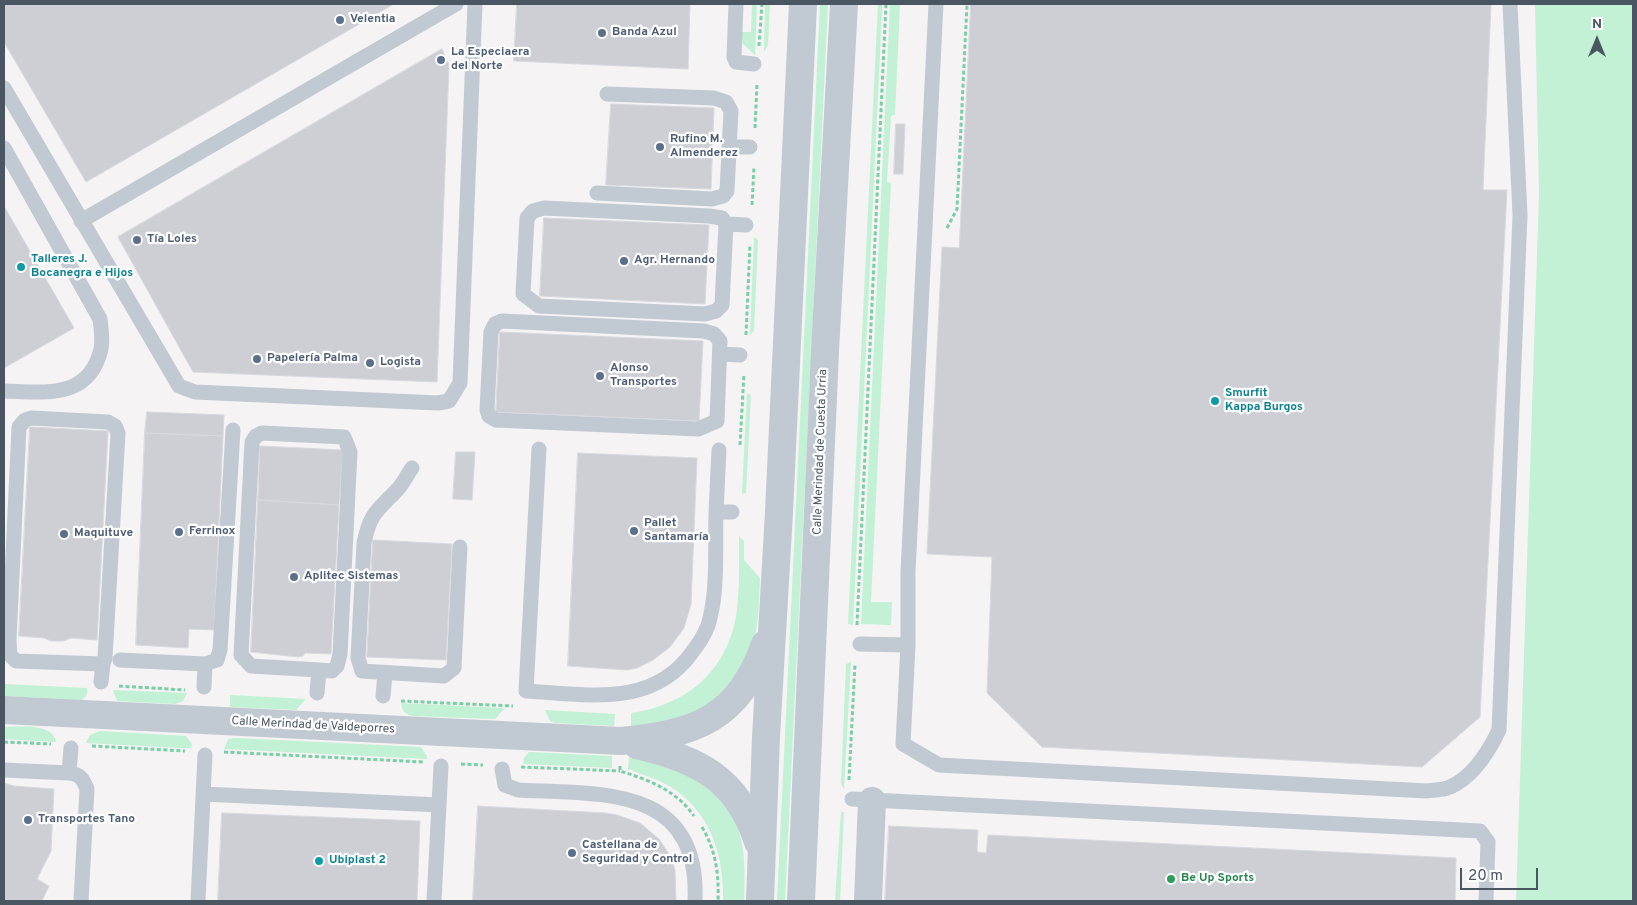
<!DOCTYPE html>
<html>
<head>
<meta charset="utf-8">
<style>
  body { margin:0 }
  #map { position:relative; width:1637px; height:905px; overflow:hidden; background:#f5f3f3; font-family:Overpass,sans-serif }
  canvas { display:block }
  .frame { position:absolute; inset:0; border:5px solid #4a5661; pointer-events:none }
  .north { position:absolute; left:1572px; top:15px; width:50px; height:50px; -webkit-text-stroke:4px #fff; paint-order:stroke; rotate:0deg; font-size:14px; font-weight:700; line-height:20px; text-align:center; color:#4a5661 }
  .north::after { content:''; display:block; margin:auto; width:18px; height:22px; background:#4a5661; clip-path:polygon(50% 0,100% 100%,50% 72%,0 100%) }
  .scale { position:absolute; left:1460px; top:868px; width:78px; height:22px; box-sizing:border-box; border:2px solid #4a5661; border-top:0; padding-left:6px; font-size:15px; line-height:18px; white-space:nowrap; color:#4a5661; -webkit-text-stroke:4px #fff; paint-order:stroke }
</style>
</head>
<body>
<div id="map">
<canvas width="1637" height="905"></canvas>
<div class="frame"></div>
<div class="north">N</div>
<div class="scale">20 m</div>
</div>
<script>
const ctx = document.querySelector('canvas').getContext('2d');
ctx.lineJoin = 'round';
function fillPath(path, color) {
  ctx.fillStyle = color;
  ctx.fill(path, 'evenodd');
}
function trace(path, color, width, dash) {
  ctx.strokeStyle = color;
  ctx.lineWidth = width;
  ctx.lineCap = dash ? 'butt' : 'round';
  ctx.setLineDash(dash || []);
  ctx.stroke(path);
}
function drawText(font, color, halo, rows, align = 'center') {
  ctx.font = font + ' Overpass,sans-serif';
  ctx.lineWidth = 4.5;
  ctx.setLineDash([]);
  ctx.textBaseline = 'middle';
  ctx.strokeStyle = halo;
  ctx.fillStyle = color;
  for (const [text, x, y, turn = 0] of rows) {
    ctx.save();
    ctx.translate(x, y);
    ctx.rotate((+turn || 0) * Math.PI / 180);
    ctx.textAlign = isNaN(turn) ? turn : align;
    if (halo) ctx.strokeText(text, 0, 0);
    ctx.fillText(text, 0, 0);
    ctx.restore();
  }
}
fillPath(new Path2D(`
  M752,4H757L755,55L740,41L739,32H751Z
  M765,4H770L768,45L764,52Z
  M820,4H828L785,901H777Z
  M878,4H882V10L853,625L848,624Z
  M890,4H900L895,115L891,116L887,182L891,183L871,602H892L891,625L861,624Z
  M1535,4H1633V901H1516L1539,193Z
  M754,237L758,240L754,331L750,335Z
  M747,393L751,395L746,493L742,494Z
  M739,536L744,541V560L760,578C759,596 759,614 756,631C750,673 714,707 676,721C663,726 645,725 631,726V713C686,705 725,673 736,617C740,591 739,562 739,536Z
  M851,662L844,789L841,784L846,664Z
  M4,684L87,688C88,693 86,698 81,700L4,696Z
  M113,690L187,693L183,701L175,704L117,701Z
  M230,695L306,699L296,710L230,707Z
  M401,703L505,708L495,719L412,716C405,714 402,711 401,703Z
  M545,710L615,714L614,726L555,723L550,721Z
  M4,727C18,727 53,722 56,742L4,739Z
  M100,731L186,736L192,744L191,748H181L86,743L90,735Z
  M236,738L421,747L427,756V759L224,749L228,739Z
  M529,752L612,756V768L523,764L524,758Z
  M629,757C671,757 723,788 738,829C746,853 745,877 744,901H723C724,859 713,818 677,791C662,780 645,776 628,769Z
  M841,812H844L840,901H835Z`), '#c3f1d5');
const building = new Path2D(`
  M4,4H394L86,182L4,42Z
  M517,4H690L688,69L514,61Z
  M971,4H1491L1483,190H1507L1480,717L1422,767L1042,747L987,693L992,557L927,554L942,247L959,248Z
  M442,49L449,65L437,382L193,372L118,237Z
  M611,104L714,108L711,189L606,185Z
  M896,124H905L903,174H894Z
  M4,206L74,328L4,368Z
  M544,218L709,225L705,304L540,296Z
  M500,332L703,341L699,421L496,412Z
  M147,412L224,415L223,436L145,433Z
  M30,427L108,431L97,640L71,638L63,641H51L44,638L19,636Z
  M145,433L223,436L214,630L189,629L188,648L136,645Z
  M260,446L343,450L339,505L258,500Z
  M456,452H475L472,500L453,499Z
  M578,453L697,458L691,604L684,628L670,647L653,660L637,668L627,670L568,666Z
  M258,500L339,505L331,654L305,653L303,656L298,657L251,652Z
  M373,540L452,544L446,660L367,657Z
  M4,783L14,786L54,789L51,851L37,879L49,886L42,901H4Z
  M478,806L605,813L617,815L640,823L659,839L671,857L675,870L676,901H473Z
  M222,813L420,821L417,901H218Z
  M889,826L978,830L977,852L986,853L988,835L1456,858L1455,901H885Z`);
fillPath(building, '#cdcfd5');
trace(building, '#d7d9de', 1);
trace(new Path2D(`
  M759,46L762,4
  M755,128L757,84
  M752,205L754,167
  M947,228L957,209L967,4
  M746,335L750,244
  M740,445L744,374
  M857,625L886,4
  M119,686L185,690
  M401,701L513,706
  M4,742L51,744
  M92,746L185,751
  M224,752L423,762
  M461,764L483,765
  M620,766V771C649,780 676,790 694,816
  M521,767L620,771
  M849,780L855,664
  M702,827C716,851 719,874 718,901`), '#7ad0a6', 3, [4, 2.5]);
trace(new Path2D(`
  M736,4L734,57L736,62L754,64
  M4,88L179,386L195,392L438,403L449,401L460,383L475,4
  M730,147H750
  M4,148L100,319C101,328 103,340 101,349C89,400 45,392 4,391
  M597,193L712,199L723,196L727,191L731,111L726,102L714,98L607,94
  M81,221L456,4
  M726,224L722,218L709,216L544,208L533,211L527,218L523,294L539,306L705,314L716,311L722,305L726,224L746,225
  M502,321L704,331L714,334L720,341L717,421L698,429L496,420L489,416L487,410L491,332L495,324Z
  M720,354L740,355
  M539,449L526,691C586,694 653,709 693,651C700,642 708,630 710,618C718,586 715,545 716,512H732
  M412,468C407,475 403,484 397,490C377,511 370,513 364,543L358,658L362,671L444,676L454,668L460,547
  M716,512L719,450
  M860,644L908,645L903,744L939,765L1427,791C1434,790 1444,790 1450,787C1473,777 1489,751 1499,730L1520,215L1510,4
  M908,645V572L936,4
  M120,660L205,664L217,660L220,650L233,430
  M101,682L103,664L16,661L10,655L9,640L19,427L25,420L31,418L108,422L115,426L118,433L105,658L103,664
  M204,687L205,664
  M317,693L319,670L251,666L241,655L252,442L256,436L262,433L344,437L350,452L340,654L337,666L332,671L319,670
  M383,696L385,674
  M71,748L69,773C80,774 83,779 87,789L81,901
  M502,769L505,785L518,790C602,794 700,785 695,901
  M4,770L69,773
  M203,794L439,805
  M852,799L1480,831L1488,842L1486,901
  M198,901L205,755
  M434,901L441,766`), '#c1cad2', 15);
trace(new Path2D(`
  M4,710L621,741C695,734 739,719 765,644
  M637,745C698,759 738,779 758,842
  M760,901L766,737L779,512L803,4
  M801,901L825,351L844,4
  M868,901L872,801`), '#c1cad2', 28);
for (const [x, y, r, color] of [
  [340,20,5,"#5c6f8a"],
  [602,33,5,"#5c6f8a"],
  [441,60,5,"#5c6f8a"],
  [660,147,5,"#5c6f8a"],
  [137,240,5,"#5c6f8a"],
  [624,261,5,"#5c6f8a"],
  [21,267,5,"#0f9aa8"],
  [257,359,5,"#5c6f8a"],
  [370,363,5,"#5c6f8a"],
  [600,376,5,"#5c6f8a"],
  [1215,401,5,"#0f9aa8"],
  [634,531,5,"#5c6f8a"],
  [179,532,5,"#5c6f8a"],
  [64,534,5,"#5c6f8a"],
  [294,577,5,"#5c6f8a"],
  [28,820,5,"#5c6f8a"],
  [572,853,5,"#5c6f8a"],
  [319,861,5,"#0f9aa8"],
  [1171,879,5,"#2e9e5b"]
]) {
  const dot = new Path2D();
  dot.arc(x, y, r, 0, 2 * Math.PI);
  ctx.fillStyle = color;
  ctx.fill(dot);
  trace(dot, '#fff', 2);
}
drawText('bold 12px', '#4e5e75', '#fff', [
  ["Velentia",350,20],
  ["Banda Azul",612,33],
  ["La Especiaera",451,53],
  ["del Norte",451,67],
  ["Rufino M.",670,140],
  ["Almenderez",670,154],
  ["Tía Loles",147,240],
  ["Agr. Hernando",634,261],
  ["Papelería Palma",267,359],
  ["Logista",380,363],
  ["Alonso",610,369],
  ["Transportes",610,383],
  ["Pallet",644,524],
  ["Santamaría",644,538],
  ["Ferrinox",189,532],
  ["Maquituve",74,534],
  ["Aplitec Sistemas",304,577],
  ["Transportes Tano",38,820],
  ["Castellana de",582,846],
  ["Seguridad y Control",582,860]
], 'left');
drawText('bold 12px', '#0d838f', '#fff', [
  ["Talleres J.",31,260],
  ["Bocanegra e Hijos",31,274],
  ["Smurfit",1225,394],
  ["Kappa Burgos",1225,408],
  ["Ubiplast 2",329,861]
], 'left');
drawText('12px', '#4a5661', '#fff', [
  ["Calle Merindad de Cuesta Urria",821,452,-88],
  ["Calle Merindad de Valdeporres",313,726,3]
]);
drawText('bold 12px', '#27864d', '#fff', [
  ["Be Up Sports",1181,879]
], 'left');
</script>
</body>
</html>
